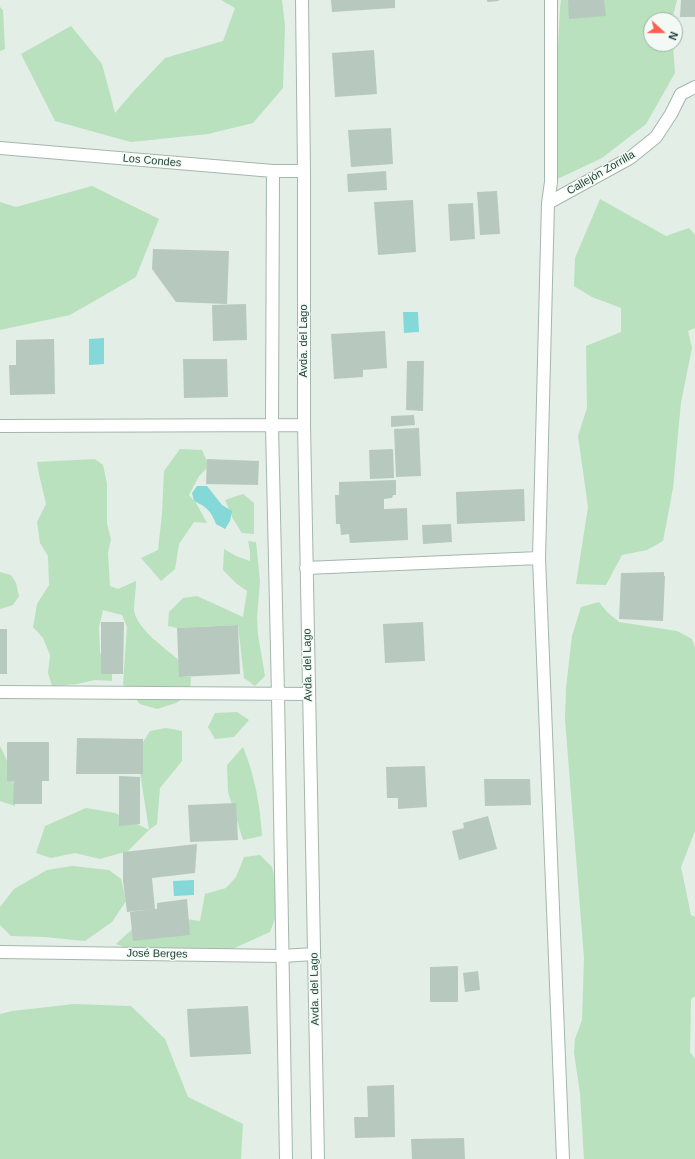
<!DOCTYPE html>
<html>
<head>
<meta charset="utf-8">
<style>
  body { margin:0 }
  #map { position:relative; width:695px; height:1159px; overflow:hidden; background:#e2eee6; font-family:Helvetica,sans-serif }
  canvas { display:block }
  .north { position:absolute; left:643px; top:12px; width:40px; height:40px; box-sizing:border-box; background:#f3faf5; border:1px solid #9fb0a7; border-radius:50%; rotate:111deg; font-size:11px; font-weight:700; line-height:16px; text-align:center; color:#204133 }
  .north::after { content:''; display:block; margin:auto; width:14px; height:18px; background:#ff5f4e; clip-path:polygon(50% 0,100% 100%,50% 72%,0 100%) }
</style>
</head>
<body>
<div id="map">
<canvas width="695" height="1159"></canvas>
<div class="north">N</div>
</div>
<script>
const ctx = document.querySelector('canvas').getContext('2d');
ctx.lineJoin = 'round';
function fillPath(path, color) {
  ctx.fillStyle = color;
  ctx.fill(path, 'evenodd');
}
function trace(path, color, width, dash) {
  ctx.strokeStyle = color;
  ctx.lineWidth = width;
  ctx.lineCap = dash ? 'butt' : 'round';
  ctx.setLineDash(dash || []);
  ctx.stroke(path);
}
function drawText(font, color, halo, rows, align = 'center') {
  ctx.font = font + ' Helvetica,sans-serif';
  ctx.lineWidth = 3;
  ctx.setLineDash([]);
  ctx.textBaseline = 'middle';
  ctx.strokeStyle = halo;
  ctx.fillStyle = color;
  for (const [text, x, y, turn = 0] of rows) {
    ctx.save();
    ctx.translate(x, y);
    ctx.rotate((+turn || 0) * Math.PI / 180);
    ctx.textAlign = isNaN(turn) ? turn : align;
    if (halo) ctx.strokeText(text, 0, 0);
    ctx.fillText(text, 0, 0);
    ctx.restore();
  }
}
fillPath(new Path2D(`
  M221,0H282L285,26L283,88L253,123L208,134L131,142L55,121L21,54L71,26L102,64L115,113L132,93L165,58L223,41L235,8Z
  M561,0H677L672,20H651V44H673L675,73L646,124L602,158L551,182L560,8Z
  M0,7L3,10L5,49L0,51Z
  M92,186L159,219L136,277L70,315L0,330V202L16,207Z
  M600,199L666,236L689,228L695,235V328L688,331L692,348L681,402L673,488L663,541L647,550L622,555L606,585L576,584L588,507L578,436L587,408L586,346L621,332V308L592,297L574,286L575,258Z
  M180,449L202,450L209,466L199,476L189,495L196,503L207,523L194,522L179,544L175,569L161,581L141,558L158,550L162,514L164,471Z
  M95,459L103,465L107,484V524L111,539L108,553L110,586L118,589L136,581C136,591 134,600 134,609C135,628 165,648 179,660V677H191L190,694L176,703L157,709L140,704L123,684L127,627L122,615L103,610L99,627L100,653L112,670V681L95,680L77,684L52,686L48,673L50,655L43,638L33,627L37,604L49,585L48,556L40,543L37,522L46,504L39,474L37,462Z
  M243,494L254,503V534L242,533L233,519L225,500Z
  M248,541L256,542L260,581L257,618L258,635L265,676L255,686L244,678L238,625L177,628L168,626L169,612L183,598L197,596L243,617L247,591L237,584L223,570L224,549L236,556L250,561V551Z
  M0,572L11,575L16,583L19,596L13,605L0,609Z
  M599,602L607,612L619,622L677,631L692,639L695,648V831L681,867L691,915L695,917V996L691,999L690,1052L695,1059V1159H584L580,1093L574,1053L575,1039L582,1020L584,958L565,719L566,688L572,636L581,607Z
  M237,712L249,720L234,737L215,739L208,727L215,713Z
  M166,728L182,731V761L160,788L157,824L149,830L128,851L100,859L75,853L51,858L36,853L45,826L86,808L115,813L149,830L139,766L140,747L150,731Z
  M0,746C11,768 16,781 15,806L0,801Z
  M243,747C255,776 260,805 262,836L243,840L228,792L227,765Z
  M260,855L272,867L281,902L270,932L219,955L141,954L116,944L149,914L200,921L205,894L226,888L236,877L244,857Z
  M72,866L109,870L121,879L126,901L112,922L85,941L44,937L11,936L0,925V907L14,889L47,870Z
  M74,1004L131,1006L165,1039L188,1097L243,1124L241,1159H0V1014L12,1011Z`), '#b9e1bd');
fillPath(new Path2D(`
  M403,312H418L419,332L404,333Z
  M104,338V364L89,365V339Z
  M197,486H207L222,505L232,511L230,521L225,529L216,524C211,511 207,507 194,501L192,493Z
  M194,880V895L174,896L173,881Z`), '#84d8d8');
fillPath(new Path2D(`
  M331,0H395V8L332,12Z
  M487,0H498L499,1L487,2Z
  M568,0H604L606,16L569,19Z
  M681,0H695V17H680Z
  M374,50L377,94L335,97L332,53Z
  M391,128L393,164L351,167L348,130Z
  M386,171L387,190L348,192L347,174Z
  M497,191L500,234L480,235L477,192Z
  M413,200L416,252L378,255L374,202Z
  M473,203L475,239L450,241L448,204Z
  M153,249L229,251L227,304L176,302L152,269Z
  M246,304L247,340L213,341L212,305Z
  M385,331L387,368L363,370V377L334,379L331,334Z
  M54,339L55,394L10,395L9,365H16V340Z
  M183,359H227L228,397L184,398Z
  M407,361H424L423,411L406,410Z
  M414,415L415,425L391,427V416Z
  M419,428L421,476L396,477L394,429Z
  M393,449L394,478L370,479L369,450Z
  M207,459L259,461L258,485L206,484Z
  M396,480V495H393L392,498L384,499V509L407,508L408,540L350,543L349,534L341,535L340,524H336L335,495H339V482Z
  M524,489L525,521L457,524L456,492Z
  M451,524L452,542L423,544L422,525Z
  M664,572V576H665L663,621L619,619L621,573Z
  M101,622H124L123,674H101Z
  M423,622L425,661L385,663L383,624Z
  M238,625L240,674L179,677L177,628Z
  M0,629H7V674H0Z
  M77,738L143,739V774H76Z
  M7,742H49V781H42V804H13L14,781H7Z
  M425,766L427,807L398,809V798H387L386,767Z
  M119,776L140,777V824L119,826Z
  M484,779H530L531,805L485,806Z
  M236,803L238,840L190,842L188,805Z
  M488,816L497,849L459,860L452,831L464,828L463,823Z
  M197,844L195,873L152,878L155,909H157V903L187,899L190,935L133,941L130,912L152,909L127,912L123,881V852Z
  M458,966V1002H430V967Z
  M478,971L480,990L465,992L463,973Z
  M248,1006L251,1054L190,1057L187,1009Z
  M394,1085L395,1137L355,1138L354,1117H368L367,1086Z
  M464,1138L465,1159H412L411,1139Z`), '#b7c9bf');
const minor = new Path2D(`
  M302,0L304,171V425L318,1159
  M551,0V182L548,203L539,558L563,1159
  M0,148L273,171H304
  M273,171L272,426L278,695L286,1159
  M548,203L630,158L656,137L671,114L681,94L695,87
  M0,426L304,425
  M306,568L539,558
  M0,692L309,694
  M0,952L282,956L314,954`);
trace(minor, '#a4b7ad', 14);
trace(minor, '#fff', 12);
drawText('11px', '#204133', '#f3faf5', [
  ["Los Condes",152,161,5],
  ["Callejón Zorrilla",601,173,-30],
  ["Avda. del Lago",304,341,-90],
  ["Avda. del Lago",308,665,-91],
  ["José Berges",157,954,1],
  ["Avda. del Lago",315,989,-91]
]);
</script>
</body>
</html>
